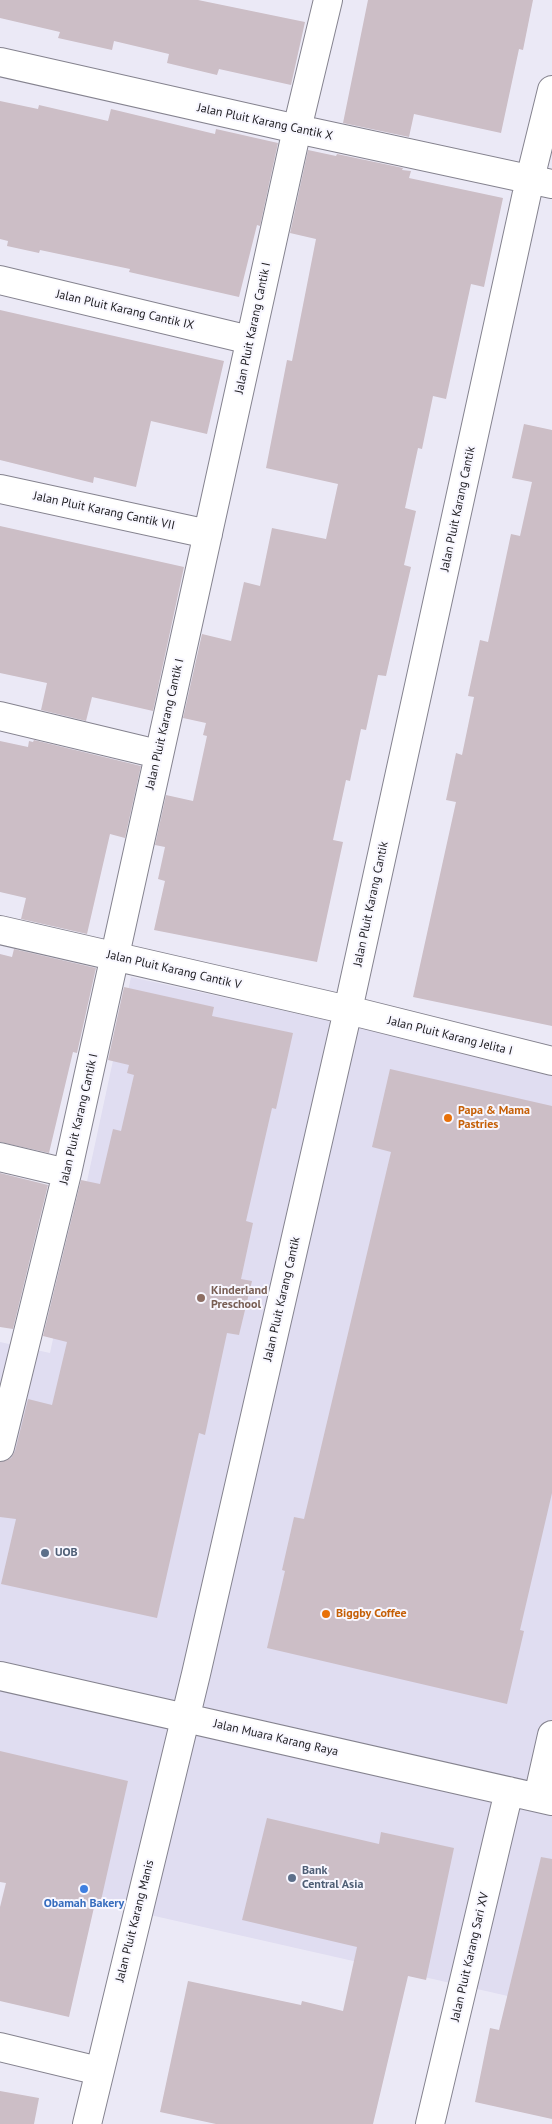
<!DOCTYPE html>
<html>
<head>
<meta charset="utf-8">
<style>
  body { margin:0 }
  canvas { display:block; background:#ebe9f6 }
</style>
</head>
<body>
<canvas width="552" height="2124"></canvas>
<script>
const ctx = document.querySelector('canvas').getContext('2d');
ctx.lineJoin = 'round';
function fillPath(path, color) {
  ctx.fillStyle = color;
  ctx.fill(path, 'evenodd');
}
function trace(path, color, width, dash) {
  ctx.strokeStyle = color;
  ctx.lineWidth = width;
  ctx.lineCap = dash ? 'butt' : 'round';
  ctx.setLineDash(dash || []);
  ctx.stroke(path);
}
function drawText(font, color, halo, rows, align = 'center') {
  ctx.font = font + ' "PT Sans",sans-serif';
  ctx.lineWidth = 4;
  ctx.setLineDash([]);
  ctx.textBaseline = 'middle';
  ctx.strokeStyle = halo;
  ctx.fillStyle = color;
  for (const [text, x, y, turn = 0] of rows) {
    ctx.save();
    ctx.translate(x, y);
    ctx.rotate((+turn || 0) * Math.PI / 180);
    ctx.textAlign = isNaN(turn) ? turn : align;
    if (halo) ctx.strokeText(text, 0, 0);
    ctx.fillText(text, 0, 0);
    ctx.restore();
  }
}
fillPath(new Path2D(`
  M131,977L552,1070V2006L0,1881V1342L50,1353Z`), '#e0ddf1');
fillPath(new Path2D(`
  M0,0H198L305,22L291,85L219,69L217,75L167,63L169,54L114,41L112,50L58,38L60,32L0,18Z
  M368,0H533L523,50L519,49L501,133L414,114L409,137L343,123Z
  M0,101L38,109L39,105L108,121L111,109L215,134L216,129L278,143L260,226L257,225L239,297L129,272L130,269L40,250L39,253L7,246L8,241L0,239Z
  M308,150L336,156L337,154L403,168L402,170L411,171L409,178L503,198L484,287L471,284L446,399L433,396L422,449L418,448L405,508L416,511L404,565L411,567L386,676L378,675L366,730L361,729L350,781L346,780L333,840L343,842L317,962L154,930L165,881L158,879L165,847L155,845L166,795L193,801L207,736L203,735L206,723L183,718L202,634L231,641L244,582L260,586L272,528L326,539L338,484L266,468L287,360L292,361L316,239L290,233Z
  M0,310L224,361L207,434L151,421L136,487L94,477L93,483L0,460Z
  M524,424L552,430V1026L413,997L456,802L446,800L456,753L462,755L474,697L468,696L480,640L488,642L511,534L520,536L532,482L512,478Z
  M0,526L184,567L153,711L92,697L86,721L41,710L47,683L0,673Z
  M34,740L141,766L125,838L110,834L87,934L21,919L26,898L0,892V741L28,747L29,741L33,742Z
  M14,949L96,968L77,1053L73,1052L49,1153L0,1142V954L12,957Z
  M124,987L214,1007L212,1016L293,1033L276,1109L272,1108L246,1221L253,1223L241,1279L252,1281L239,1335L227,1333L205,1435L199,1433L157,1618L1,1584L16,1519L0,1517V1462L11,1458L15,1451L28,1399L52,1405L67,1342L43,1336L81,1180L100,1184L113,1129L121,1131L134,1075L127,1073L129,1065L108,1060Z
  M390,1069L552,1106V1493L520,1630L524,1631L507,1704L267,1648L285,1571L282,1570L294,1517L304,1519L391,1152L372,1147Z
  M0,1173L48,1185L13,1329L0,1327Z
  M0,1751L128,1781L100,1905L95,1903L69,2017L0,2001V1907L6,1883L0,1882Z
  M267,1818L379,1844L381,1832L454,1848L426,1980L408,1976L373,2124H216L160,2112L188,1981L301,2005L302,2001L343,2011L357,1947L242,1920Z
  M541,1857L552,1859V2119L475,2102L490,2028L499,2030Z
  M0,2091L39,2098L34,2124H0Z`), '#ccbec6');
const minor = new Path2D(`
  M0,62L297,129L552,184
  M0,280L250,340
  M0,489L208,534
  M0,716L158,754
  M0,930L348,1010L552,1061
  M0,1157L67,1173
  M0,1447L67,1173L297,129L328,0
  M0,1676L552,1801
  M538,1797L552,1735
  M0,2047L99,2071
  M87,2124L196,1674L348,1010L530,179L552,90
  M430,2124L509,1791`);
trace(minor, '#85838f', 30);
trace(minor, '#fff', 28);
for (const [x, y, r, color] of [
  [448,1118,5,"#e8710a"],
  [201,1298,5,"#8d6e63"],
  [45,1553,5,"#5c6f8a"],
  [326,1614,5,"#e8710a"],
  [292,1878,5,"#5c6f8a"],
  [84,1889,5,"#3f7fe0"]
]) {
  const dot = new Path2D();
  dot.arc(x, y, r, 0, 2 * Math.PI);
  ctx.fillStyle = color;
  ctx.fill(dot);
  trace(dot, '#f8f7ff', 2);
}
drawText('12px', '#1b1a1e', '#f8f7ff', [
  ["Jalan Pluit Karang Cantik X",265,122,12],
  ["Jalan Pluit Karang Cantik IX",125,310,13],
  ["Jalan Pluit Karang Cantik I",253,328,-78],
  ["Jalan Pluit Karang Cantik",458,509,-78],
  ["Jalan Pluit Karang Cantik VII",104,511,12],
  ["Jalan Pluit Karang Cantik I",165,724,-77],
  ["Jalan Pluit Karang Cantik",371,904,-78],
  ["Jalan Pluit Karang Cantik V",174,970,13],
  ["Jalan Pluit Karang Jelita I",450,1036,14],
  ["Jalan Pluit Karang Cantik I",79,1119,-77],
  ["Jalan Pluit Karang Cantik",282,1299,-77],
  ["Jalan Muara Karang Raya",276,1738,13],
  ["Jalan Pluit Karang Manis",135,1921,-76],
  ["Jalan Pluit Karang Sari XV",470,1957,-77]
]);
drawText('bold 12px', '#c56008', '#f8f7ff', [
  ["Papa & Mama",458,1111],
  ["Pastries",458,1125],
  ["Biggby Coffee",336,1614]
], 'left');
drawText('bold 12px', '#785e54', '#f8f7ff', [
  ["Kinderland",211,1291],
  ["Preschool",211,1305]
], 'left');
drawText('bold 12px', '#4e5e75', '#f8f7ff', [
  ["UOB",55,1553],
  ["Bank",302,1871],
  ["Central Asia",302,1885]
], 'left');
drawText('bold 12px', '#366cbe', '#f8f7ff', [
  ["Obamah Bakery",84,1904]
]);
</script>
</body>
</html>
